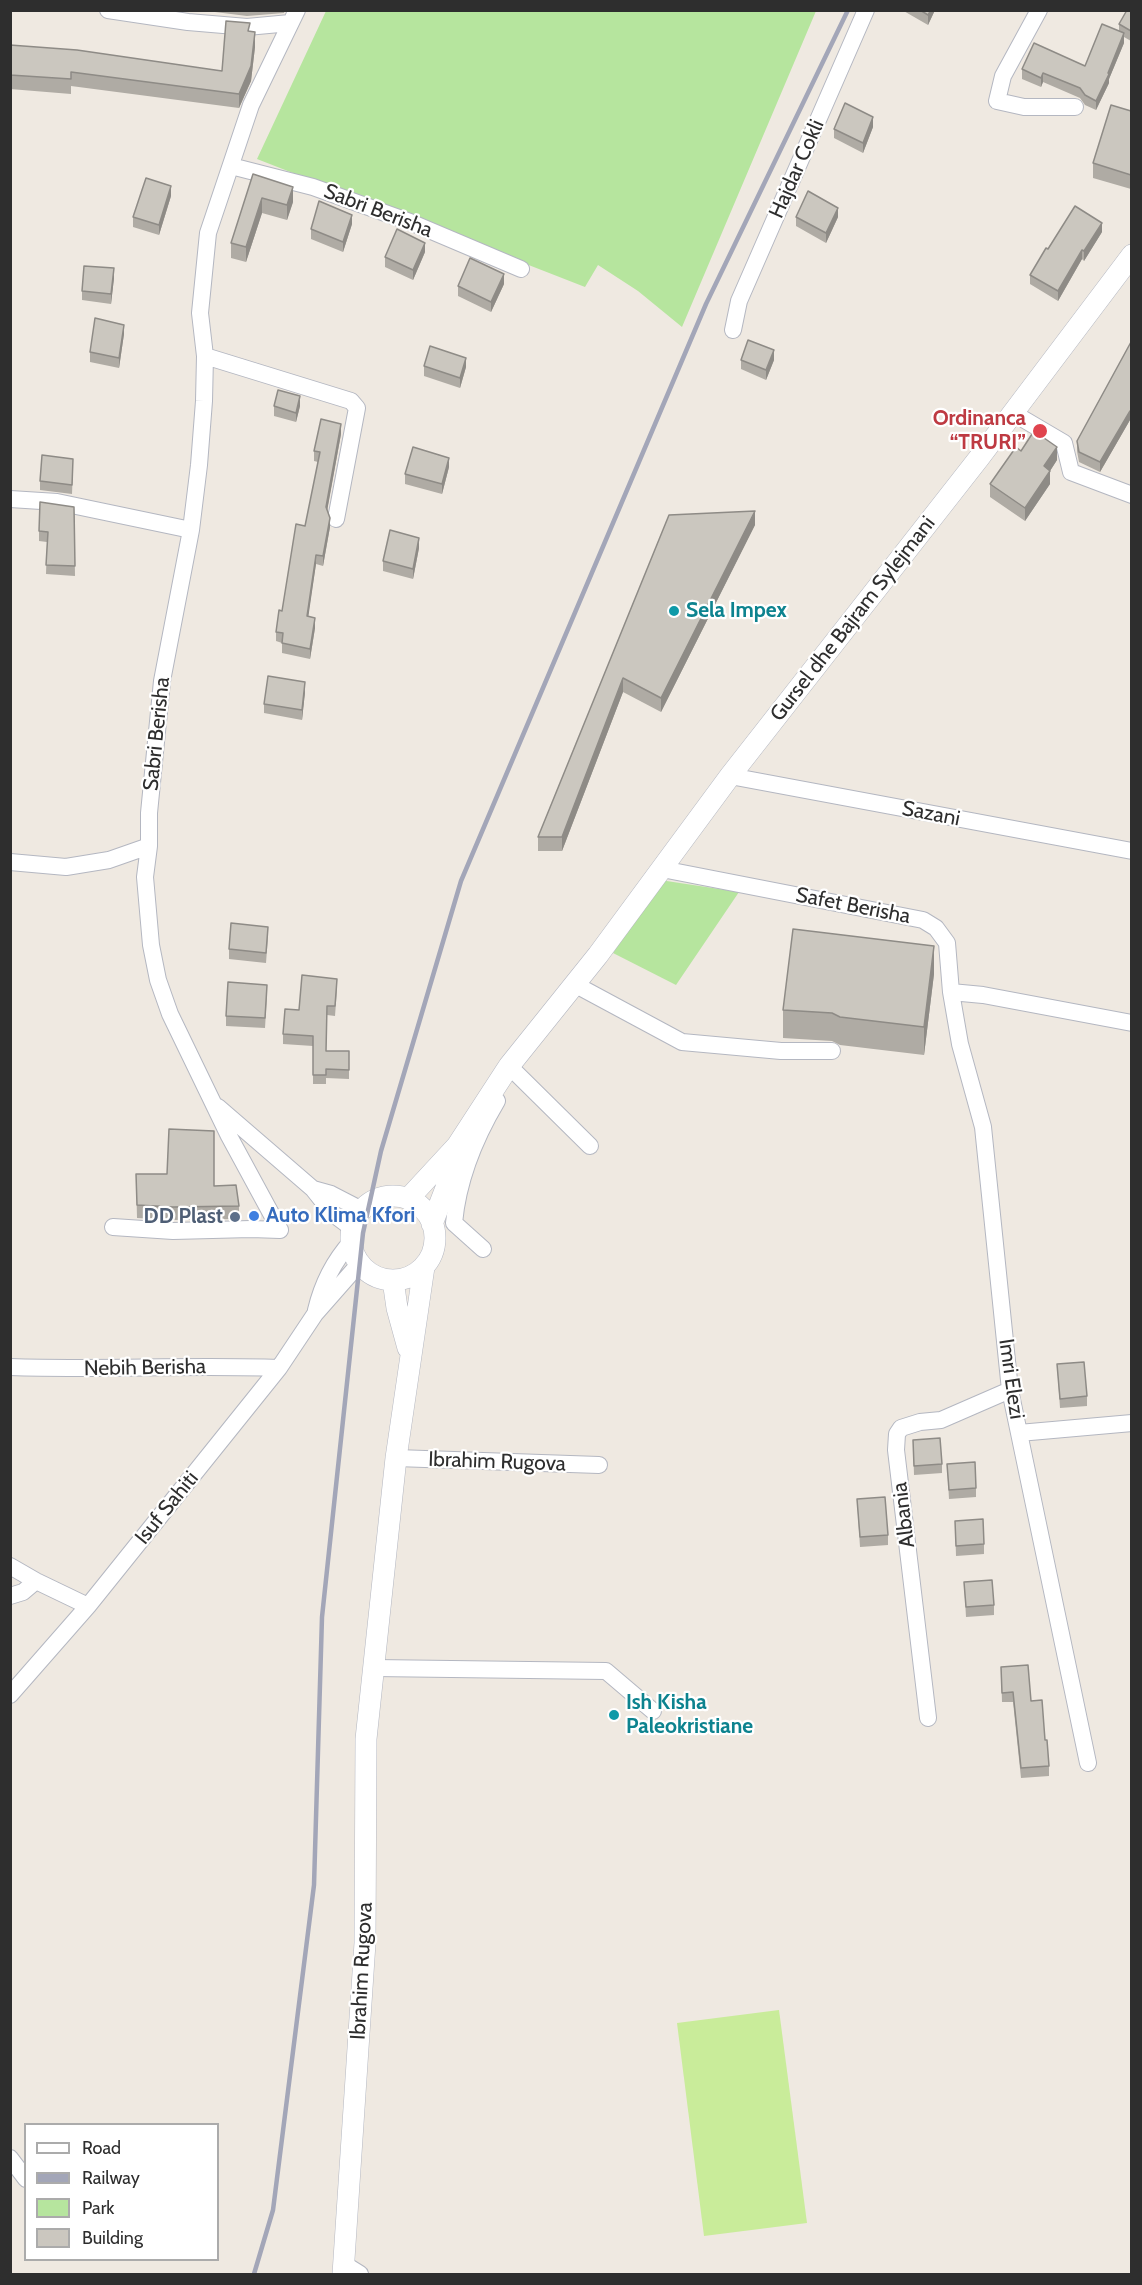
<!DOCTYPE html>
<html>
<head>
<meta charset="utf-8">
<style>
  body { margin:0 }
  #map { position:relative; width:1142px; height:2285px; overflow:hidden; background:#efe9e1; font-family:Cabin,sans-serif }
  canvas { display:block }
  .frame { position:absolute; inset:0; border:12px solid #2e2e2e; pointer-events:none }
  .legend { position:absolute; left:24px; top:2123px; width:195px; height:138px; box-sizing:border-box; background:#fff; border:2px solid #ababab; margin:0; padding:8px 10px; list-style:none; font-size:18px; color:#2e2e2e }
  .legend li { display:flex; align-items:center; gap:12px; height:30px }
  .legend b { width:30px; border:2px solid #ababab }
</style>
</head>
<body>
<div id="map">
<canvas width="1142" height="2285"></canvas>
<div class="frame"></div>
<ul class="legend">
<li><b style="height:8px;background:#fff"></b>Road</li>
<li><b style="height:8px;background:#a3a6b8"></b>Railway</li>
<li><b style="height:16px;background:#b6e59e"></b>Park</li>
<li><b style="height:16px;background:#cbc7bf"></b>Building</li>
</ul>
</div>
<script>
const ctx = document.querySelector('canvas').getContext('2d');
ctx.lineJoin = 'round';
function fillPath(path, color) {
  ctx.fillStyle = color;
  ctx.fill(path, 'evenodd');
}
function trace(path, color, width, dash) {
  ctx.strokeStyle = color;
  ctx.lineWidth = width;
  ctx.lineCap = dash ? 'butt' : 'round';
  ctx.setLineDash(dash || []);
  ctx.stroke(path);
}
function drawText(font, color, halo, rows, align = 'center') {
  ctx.font = font + ' Cabin,sans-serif';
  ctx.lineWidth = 4.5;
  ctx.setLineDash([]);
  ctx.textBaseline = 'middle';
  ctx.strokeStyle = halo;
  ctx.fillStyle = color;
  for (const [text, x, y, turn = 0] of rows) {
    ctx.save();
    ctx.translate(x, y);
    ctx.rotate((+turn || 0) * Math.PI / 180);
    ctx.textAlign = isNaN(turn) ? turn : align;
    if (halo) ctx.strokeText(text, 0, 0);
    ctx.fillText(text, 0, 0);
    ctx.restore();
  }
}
fillPath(new Path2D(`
  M326,11H816L682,327L638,291L598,265L585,287L257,159Z
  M660,880L739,892L676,985L613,953Z`), '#b6e59e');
fillPath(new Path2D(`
  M779,2010L807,2223L704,2236L677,2023Z`), '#c9ec9a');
const minor = new Path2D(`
  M108,10L188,22L247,27L290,23
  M1039,10L1003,76L997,101L1024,107H1075
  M231,166L313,187L410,222L521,269
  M733,330L739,301L866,10
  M205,356L351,401L357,408L336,519
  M1013,413L1064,443L1071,472L1132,495
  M10,499L57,502L191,530
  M730,776L1132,851
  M10,862L66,867L109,860L149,846
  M662,869L923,920L936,928L947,943L951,992L983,995L1132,1023
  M576,985L682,1042L781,1051H832
  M951,992L960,1044L983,1127L1010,1390L1088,1763
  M509,1066L590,1146
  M218,1107L313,1189L332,1213L352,1228
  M313,1189L331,1194L362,1210
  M113,1227L173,1231L251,1229L280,1230
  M280,1230L229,1136L170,1014L158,980L151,945L145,877L149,846V813L162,681L191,530L199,465L204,401L205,356L200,313L208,233L251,105L297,10
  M483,1249L454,1223C458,1180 475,1138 497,1101
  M316,1310C322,1285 334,1261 351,1242
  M10,1367C100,1370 189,1365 279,1368
  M1019,1433L1132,1423
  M396,1458L599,1465
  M10,1566L36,1581L88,1606
  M10,1596L23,1592L36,1581
  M374,1668L606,1671L653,1711
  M10,1695L88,1606L279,1368L315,1314L359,1264
  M928,1718L896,1450L897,1434L901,1428L920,1422L941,1420L1010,1390
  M10,2158L26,2179
  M344,2264L360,2274`);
const tertiary = new Path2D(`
  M351 1238a42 42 0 1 1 84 0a42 42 0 1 1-84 0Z
  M408,1199L457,1146L509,1066L598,955L730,776L979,458L1132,255
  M432,1224L451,1175L456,1147
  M393,1280L397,1308L408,1348
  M343,2274L365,1943L366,1739L396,1458L424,1267`);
trace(minor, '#b4b7c1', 18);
trace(tertiary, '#b4b7c1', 22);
trace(minor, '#fff', 16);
trace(tertiary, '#fff', 21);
trace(new Path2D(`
  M254,2274L273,2210L314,1885L322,1617L363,1233L381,1151L461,881L706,304L848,10`), '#a3a6b8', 4.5);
fillPath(new Path2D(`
  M199,10H285L284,13L247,16Z
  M902,10H935L928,25Z
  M1131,10V41L1124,37V43L1109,79V83L1096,110L1085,105L1080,98L1043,82L1041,87L1022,79V69L1085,66L1119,31V24Z
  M250,31L255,47L251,81L239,108L71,86V94L10,89V45L222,71Z
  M1131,111V189L1093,178V163Z
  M873,127L863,153L834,138V129Z
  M253,174L293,202L287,220L262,213L246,262L231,258V243Z
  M171,196L159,235L133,227V217Z
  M796,217H838L826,243L796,226Z
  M352,224L343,252L311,239V229Z
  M1102,232L1084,261L1082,259L1058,301L1030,284V275L1048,249Z
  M425,252L413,280L385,267V257Z
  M114,278L111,304L82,300V291Z
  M504,284L491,312L458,296V286Z
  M124,334L119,368L90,362V352Z
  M1131,342V421L1130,420L1100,472L1079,462L1077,451V441Z
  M741,360H774L766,380L741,369Z
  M424,366L466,367L460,388L424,376Z
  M274,406H300L296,422L274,416Z
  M341,434L327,510L330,527L323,566L316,564L308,616L315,628L310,659L282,653V643L276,641V632L305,526L318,462L314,461V451Z
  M1021,451L1057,460L1050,471V484L1025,521L990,497V484Z
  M449,467L442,494L405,484V474Z
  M73,468L72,494L40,490V481Z
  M74,507L75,576L46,574L47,542L39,541V531Z
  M669,515L755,525L661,712L623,692L562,851H538V837Z
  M419,548L413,579L383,571V561Z
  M305,692L302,720L264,713V704Z
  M268,936L266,963L229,959V949Z
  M934,974L924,1055L840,1045L832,1041L783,1038V1010Z
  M337,989L335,1016L327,1015L326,1051H349V1079L326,1078V1084H313V1046L283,1044V1034L299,1010Z
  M267,995L265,1028L226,1026V1016Z
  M136,1174L214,1186L239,1206V1219L173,1220L137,1218Z
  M1057,1364L1087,1396V1406L1060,1408Z
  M913,1440L942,1464V1473L914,1475Z
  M947,1464L976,1488V1497L949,1499Z
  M857,1499L888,1535V1545L860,1547Z
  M955,1521L984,1544V1554L956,1556Z
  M964,1582L994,1605V1615L966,1617Z
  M1001,1667L1031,1701L1045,1740L1049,1766V1776L1021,1778L1013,1702H1002Z`), '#afaba4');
fillPath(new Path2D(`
  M931,10H935L928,25V15Z
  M255,32V47L251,81L239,108V94Z
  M1124,33V43L1109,79V83L1096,110V101Z
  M1043,73V82L1041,87V78Z
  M873,117V127L863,153V143Z
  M171,186V196L159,235V225Z
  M293,187V202L287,220V205Z
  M262,198V213L246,262V247Z
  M838,208V217L826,243V233Z
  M352,215V224L343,252V242Z
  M1102,223V232L1084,261V251Z
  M425,243V252L413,280V270Z
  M1082,250V259L1058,301V291Z
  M114,268V278L111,304V294Z
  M504,274V284L491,312V302Z
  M124,325V334L119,368V358Z
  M774,350V360L766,380V370Z
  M466,358V367L460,388V378Z
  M300,396V406L296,422V413Z
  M1130,411V420L1100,472V462Z
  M341,424V434L326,517V507Z
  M1057,447V460L1050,471V484L1025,521V508L1044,466Z
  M449,458V467L442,494V484Z
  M755,511V525L661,712V698Z
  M330,518V527L323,566V556Z
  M419,538V548L413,579V569Z
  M316,555V564L307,626V616Z
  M315,618V628L310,659V649Z
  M623,678V692L562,851V837Z
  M305,682V692L302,720V710Z
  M934,946V974L924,1055V1027Z`), '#8e8b86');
const building = new Path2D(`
  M920,10H931L928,15Z
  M1127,10H1131V31L1119,24Z
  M226,21L250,23L248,31L255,32L251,66L239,94L71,72V79L10,75V45L77,50L222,71Z
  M1102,24L1124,33L1108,73L1109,74L1096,101L1085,95L1080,88L1043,73L1041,78L1022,69L1034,43L1085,66Z
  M845,103L873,117L863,143L834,129Z
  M1111,105L1131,111V175L1093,163Z
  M253,174L293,187L287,205L262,198L246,247L231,243Z
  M146,178L171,186L159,225L133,217Z
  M808,191L838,208L826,233L796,217Z
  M319,201L352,215L343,242L311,229Z
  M1075,206L1102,223L1084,251L1082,250L1058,291L1030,275L1046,248L1048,249Z
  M397,229L425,243L413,270L385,257Z
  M470,258L504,274L491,302L458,286Z
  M84,266L114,268L111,294L82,291Z
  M95,318L124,325L119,358L90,352Z
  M748,340L774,350L766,370L741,360Z
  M1131,342V412L1130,411L1100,462L1079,452L1077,441Z
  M430,346L466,358L460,378L424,366Z
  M278,390L300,396L296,413L274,406Z
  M321,419L341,424L326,507L330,518L323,556L316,555L307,616L315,618L310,649L282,643L283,633L276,632L279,610L282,611L296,524L305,526L320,452L314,451Z
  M1034,431L1057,447L1044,466L1050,471L1025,508L990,484L1016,447L1021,451Z
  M413,447L449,458L442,484L405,474Z
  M42,455L73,459L72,485L40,481Z
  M40,502L74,507L75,566L46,565L48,532L39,531Z
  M755,511L661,698L623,678L562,837H538L669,515Z
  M390,530L419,538L413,569L383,561Z
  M268,676L305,682L302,710L264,704Z
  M231,923L268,927L266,953L229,949Z
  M793,929L934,946L924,1027L840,1017L832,1013L783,1010Z
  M302,975L337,979L335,1006H327L326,1051H349V1070L326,1069V1075H313V1036L283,1034L285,1009L299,1010Z
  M228,982L267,985L265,1018L226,1016Z
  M169,1129L214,1131V1186L236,1185L239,1206L173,1207L137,1205L136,1174H167Z
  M1084,1362L1087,1396L1060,1399L1057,1364Z
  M940,1438L942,1464L914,1466L913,1440Z
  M975,1462L976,1488L949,1490L947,1464Z
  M885,1497L888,1535L860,1537L857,1499Z
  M983,1519L984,1544L956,1546L955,1521Z
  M992,1580L994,1605L966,1607L964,1582Z
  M1028,1665L1031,1701L1042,1700L1045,1740H1047L1049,1766L1021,1768L1013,1692L1002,1693L1001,1667Z`);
fillPath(building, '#cbc7bf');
trace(building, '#8e8b86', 1.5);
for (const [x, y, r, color] of [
  [1040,431,8,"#e0444e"],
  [674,611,6,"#0f9aa8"],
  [254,1216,6,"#3f7fe0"],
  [235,1217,6,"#5c6f8a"],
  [614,1715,6,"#0f9aa8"]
]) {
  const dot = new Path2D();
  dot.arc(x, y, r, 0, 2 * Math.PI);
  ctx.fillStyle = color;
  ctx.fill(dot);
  trace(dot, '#fff', 2);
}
drawText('21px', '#2e2e2e', '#fff', [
  ["Hajdar Cokli",797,169,-66],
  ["Sabri Berisha",378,211,21],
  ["Gursel dhe Bajram Sylejmani",853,619,-52],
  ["Sabri Berisha",157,734,-84],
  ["Sazani",931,814,11],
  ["Safet Berisha",853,906,11],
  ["Nebih Berisha",145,1368,-1],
  ["Imri Elezi",1011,1379,82],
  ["Ibrahim Rugova",497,1462,2],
  ["Isuf Sahiti",167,1508,-51],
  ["Albania",904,1515,-97],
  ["Ibrahim Rugova",362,1971,-87]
]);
drawText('bold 21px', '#be3a42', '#fff', [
  ["Ordinanca",1026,419],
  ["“TRURI”",1026,443]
], 'right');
drawText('bold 21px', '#0d838f', '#fff', [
  ["Sela Impex",686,611],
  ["Ish Kisha",626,1703],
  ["Paleokristiane",626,1727]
], 'left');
drawText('bold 21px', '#366cbe', '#fff', [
  ["Auto Klima Kfori",266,1216]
], 'left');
drawText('bold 21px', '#4e5e75', '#fff', [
  ["DD Plast",223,1217]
], 'right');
</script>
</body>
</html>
